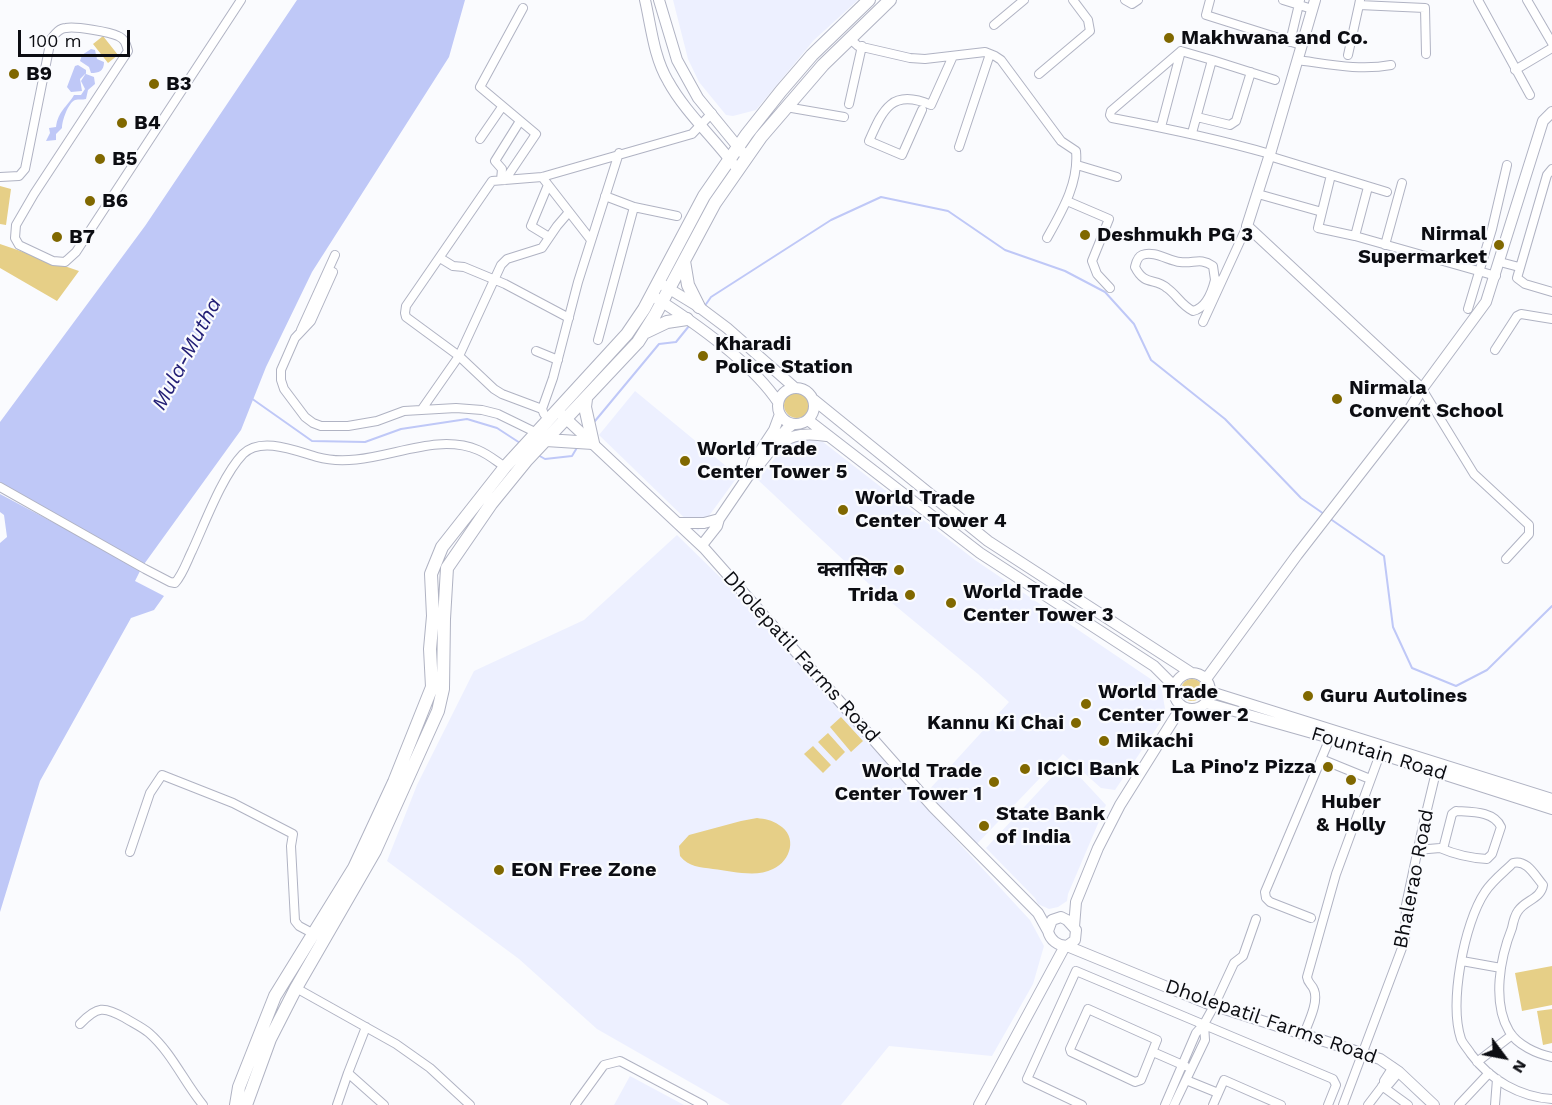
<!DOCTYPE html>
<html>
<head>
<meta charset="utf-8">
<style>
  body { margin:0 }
  #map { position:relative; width:1552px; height:1105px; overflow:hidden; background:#fafbfe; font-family:"Work Sans",sans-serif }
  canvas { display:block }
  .north { position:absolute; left:1474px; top:1027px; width:60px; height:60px; -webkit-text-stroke:4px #fafbfe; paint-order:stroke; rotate:122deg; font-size:16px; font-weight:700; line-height:24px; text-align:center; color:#0c0d12 }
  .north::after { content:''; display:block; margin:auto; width:21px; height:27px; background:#0c0d12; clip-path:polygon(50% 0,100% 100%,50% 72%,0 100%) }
  .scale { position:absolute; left:18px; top:30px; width:112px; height:27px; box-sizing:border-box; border:3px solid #0c0d12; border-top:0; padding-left:8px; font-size:18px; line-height:21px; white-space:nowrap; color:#0c0d12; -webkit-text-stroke:4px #fafbfe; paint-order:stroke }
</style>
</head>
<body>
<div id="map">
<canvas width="1552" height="1105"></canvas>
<div class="north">N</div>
<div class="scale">100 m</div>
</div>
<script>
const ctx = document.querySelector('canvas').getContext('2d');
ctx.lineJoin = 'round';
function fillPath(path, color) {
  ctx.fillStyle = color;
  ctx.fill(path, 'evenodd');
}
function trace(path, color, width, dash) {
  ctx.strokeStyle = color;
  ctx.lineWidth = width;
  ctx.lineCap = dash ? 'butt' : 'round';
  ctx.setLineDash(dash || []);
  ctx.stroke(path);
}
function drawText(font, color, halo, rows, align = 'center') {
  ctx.font = font + ' "Work Sans","Noto Sans Devanagari",sans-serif';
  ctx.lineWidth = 4.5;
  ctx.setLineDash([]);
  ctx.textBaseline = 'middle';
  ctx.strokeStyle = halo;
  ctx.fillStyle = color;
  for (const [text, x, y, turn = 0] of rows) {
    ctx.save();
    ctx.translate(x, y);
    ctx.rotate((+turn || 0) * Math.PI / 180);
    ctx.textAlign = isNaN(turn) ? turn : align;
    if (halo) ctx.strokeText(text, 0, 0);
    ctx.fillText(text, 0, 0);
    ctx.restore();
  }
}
fillPath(new Path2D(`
  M673,0H858L814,40L756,110L733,116L726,115L699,82L688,59Z
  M635,391L738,476L698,531L599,435Z
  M803,439L823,442L975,560L1161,686L1166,714L1115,790L1101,788L1063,754L974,847L927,792L1009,702L978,674L869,584L758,480L786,444Z
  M677,535L722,579L807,671L921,802L1030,920L1044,946L1033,984L992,1056L889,1046L841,1105H730L597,1029L519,959L387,861L417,785L474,671L584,620Z
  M1066,762L1106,805L1068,894L1067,901L1058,907L1049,909L1038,904L1035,898L986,848Z
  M630,1076L684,1105H614Z`), '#edf0ff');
fillPath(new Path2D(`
  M103,36L118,55L108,63L93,44Z
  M0,186L11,189L6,225L0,224Z
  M0,244L79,271L57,301L0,268Z
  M784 405a13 13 0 1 1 26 0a13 13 0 1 1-26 0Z
  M1181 690a11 11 0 1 1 22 0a11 11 0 1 1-22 0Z
  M841,717L863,741L851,752L830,727Z
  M828,733L845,752L836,761L818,742Z
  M813,746L831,765L823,773L804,754Z
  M757,818C765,819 772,820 779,825C798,836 791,861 773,869C756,878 732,871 713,869C700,867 689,867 680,856L679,846L689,835L741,821Z
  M1552,966V1005L1522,1011L1515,973Z
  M1552,1009V1043L1543,1045L1537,1011Z`), '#e6cf87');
fillPath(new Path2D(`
  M297,0H465L449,57L312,272L266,367L241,430L142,567L0,488V422L145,226Z
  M91,49L95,50L97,59L104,62C104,71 99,73 91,73L89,67L80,61L82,55Z
  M78,65L86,70V74L94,77L95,84L88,90L86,99C82,100 79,99 75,100C68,103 62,121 62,128L56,134V140L46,141L50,133L49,128L56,127C58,111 67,107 74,95H81L85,89L81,81L86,73L80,79L82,91L71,92L67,87L75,66Z
  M0,494L141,569L135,581L164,596L154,610L131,618L40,781L0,912V543L7,537L4,515L0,512Z`), '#bfc8f7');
trace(new Path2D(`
  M704,307L711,297L831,220L881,197L948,211L1005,250L1065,271L1105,292L1134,324L1151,360L1225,419L1301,498L1324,514
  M251,398L312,441L365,442L401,429L467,419L497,428L520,443
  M595,421L659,344L676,342L689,326
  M538,455L545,459L572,456L578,446
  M1329,518L1384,556L1393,627L1412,668L1456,686L1487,670L1552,606`), '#bfc8f7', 2);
const minor = new Path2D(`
  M1125,0L1132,4L1138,0
  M1210,0L1206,15L1301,45
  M1283,0L1312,9
  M1360,0L1359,5L1425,8L1426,54
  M1478,0L1530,95
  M1527,0L1552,43
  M994,25L1024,0
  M849,38L858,46L910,58L925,59L985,52L995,56L1001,60L1061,141L1076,151C1079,183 1062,211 1047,238
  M1290,42L1300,0
  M1181,51L1212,60
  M1348,55L1359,5
  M1297,60C1328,64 1360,71 1391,65
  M1515,70L1552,48
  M1039,74L1090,31L1088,20L1073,0
  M849,104L862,46
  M786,107L844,117
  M922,110L902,155L869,141C883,109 892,88 931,105L953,56
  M1197,117L1230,125L1236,121L1251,72
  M1161,127L1181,51L1111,111L1110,115L1112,118C1165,128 1218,139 1270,154
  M1192,133L1212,60L1275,80
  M480,139L502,107
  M959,147L990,54
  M1269,156L1387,192
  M1077,165L1117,177
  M1552,169L1547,175L1517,278L1525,284L1552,292
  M1331,175L1318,228L1355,236L1496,276
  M0,177L19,176L25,169L51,39C55,34 59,28 66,28C75,26 110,32 118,36C125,39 126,44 128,51L34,194L16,225L15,238L19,245L53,261L65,262L76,252L241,0
  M542,177L591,240
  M501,180L502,169L495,161L520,121
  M505,180L536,134L480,87L523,8
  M548,185L531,226L549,237
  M1258,194L1322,212
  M605,196L634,207L677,216
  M1067,201L1109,219L1092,261L1097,274L1110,288
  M1355,236L1368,187
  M1385,245L1402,183
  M440,258L453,266L464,267L505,284L569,318
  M1500,262L1519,267
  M333,272L311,321L295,338L281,370V380L284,389L305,417L313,423L321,426H348L377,421L404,411L456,408L482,410L498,414L539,434
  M1215,280L1213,266C1200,257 1194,264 1180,262C1169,261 1154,250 1142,255C1137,257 1136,263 1135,267C1145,287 1155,277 1167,288C1177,295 1181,305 1193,311C1206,308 1212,292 1215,280L1221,281
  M1468,309L1492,229L1507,165
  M1203,322L1247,226
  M301,330L335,255
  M598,340L634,207
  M1495,350L1517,316L1521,314L1552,319
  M536,351L558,360
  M1422,389L1474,474L1529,525V534L1506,559
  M422,409L459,356L501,265L507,259L542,248L557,226L569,212
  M542,409L502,394L494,389L459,356L406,317L405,313L406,306L492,181L542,177L692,134L712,113
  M544,414L542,409L553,378L578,282L619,153
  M0,487L145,569L170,582L175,583C183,574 187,561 192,551C205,523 222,476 243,454C261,436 296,451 317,457C371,472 428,429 478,450C488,454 496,461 505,467
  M1321,759L1370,779
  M1417,850L1440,848C1456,855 1470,858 1487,859L1492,854L1501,827C1494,811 1472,812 1456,811L1452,814L1443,849
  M130,852L150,793L162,775L233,803L293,834L291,846L295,921L299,926L314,934
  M1311,918L1270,902L1266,898L1265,892L1330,738
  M1462,961L1501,968
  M296,988L396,1044L430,1068L470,1105
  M1088,1009L1157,1040L1141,1080L1135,1082L1071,1052L1070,1049Z
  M80,1024C97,1006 104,1006 125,1018C133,1023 142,1027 149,1033C172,1053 184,1082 203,1105
  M366,1027L348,1073L384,1105
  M1304,1034C1308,1023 1319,1002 1314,990C1312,984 1308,984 1307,977L1336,874L1380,754
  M1153,1052L1185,1066
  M1552,1057C1537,1054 1517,1045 1509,1031C1492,1002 1500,958 1512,928C1513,923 1515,915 1518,911C1525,900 1541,899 1543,885C1535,876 1527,859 1513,863C1504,872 1492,881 1485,892C1464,923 1449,1003 1461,1039C1463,1044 1468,1049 1471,1054C1490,1080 1520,1097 1552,1099
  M1477,1062L1512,1035
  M1186,1080L1218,1093
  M1384,1084H1389L1399,1072
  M1382,1086L1408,1105
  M337,1105L348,1073
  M575,1105L604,1065L620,1061L703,1105
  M1082,1105L1027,1079L1076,971L1333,1079L1336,1085L1328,1105
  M1165,1105L1196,1033L1204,1024L1214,1006L1234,963L1243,956L1256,919
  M1174,1105L1205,1040L1204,1024
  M1213,1105L1224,1080L1281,1105
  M1343,1105L1405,940L1406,905L1422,830L1436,772
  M1368,1105L1384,1084V1081L1393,1067
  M1459,1105L1489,1073
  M1495,1105L1497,1079`);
const tertiary = new Path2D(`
  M645,0C651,26 654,58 668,81C685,112 713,137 734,165
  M659,0L677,60L698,98L743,153
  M1315,0L1270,154L1247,226L1422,389
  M663,285L699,307L727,328L795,388
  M656,298C695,323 752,363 778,402
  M778 406a18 18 0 1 1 36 0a18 18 0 1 1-36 0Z
  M814,400L988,541L1190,672
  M560,413L704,548L933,807L1038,913L1048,931
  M808,420L980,553L1154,666L1174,686
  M777,446C792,433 809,433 827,436
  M751,472C769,459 775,436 793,424
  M678,523H704L719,519
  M702,545L717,526L719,519L749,475L753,462L774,430L780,414
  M1174 691a18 18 0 1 1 36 0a18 18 0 1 1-36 0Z
  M1206,679L1297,555L1408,412L1422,389L1486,302L1543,121L1552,112
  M1211,692L1552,799
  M1206,703L1330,738L1552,809
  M1061,917L1067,920L1076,930L1075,940L1067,946C1058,946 1050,940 1048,931L1052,920Z
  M1074,927L1076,902L1098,848L1120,805L1182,706
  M1067,946L1206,1003L1380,1059L1399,1072L1434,1105
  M979,1105L1065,946`);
const secondary = new Path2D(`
  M684,261L688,285L699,307
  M646,332L667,322L687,319
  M546,440L593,443L585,407L586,399
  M236,1105L239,1087L275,996L354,868L394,782L432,687L430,649L433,616L431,574L442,547L505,467L627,334L644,309L704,196L747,134L781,91L812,55L869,0
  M246,1105L270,1039L296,988L375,851L438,711L443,689L444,619L447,568L491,504L526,461L638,342L655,315L715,203L761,137L823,65L890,0`);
trace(minor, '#b0b3c3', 10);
trace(tertiary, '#b0b3c3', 12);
trace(secondary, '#b0b3c3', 14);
trace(minor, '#fff', 8);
trace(tertiary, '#fff', 10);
trace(secondary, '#fff', 12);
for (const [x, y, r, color] of [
  [1169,38,6,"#806800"],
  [14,74,6,"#806800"],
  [154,84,6,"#806800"],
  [122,123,6,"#806800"],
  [100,159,6,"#806800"],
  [90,201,6,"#806800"],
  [1085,235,6,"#806800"],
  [57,237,6,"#806800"],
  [1499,245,6,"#806800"],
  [703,356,6,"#806800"],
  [1337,399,6,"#806800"],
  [685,461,6,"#806800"],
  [843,510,6,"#806800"],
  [899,570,6,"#806800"],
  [910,595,6,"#806800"],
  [951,603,6,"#806800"],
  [1308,696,6,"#806800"],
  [1086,704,6,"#806800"],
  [1076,723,6,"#806800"],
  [1104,741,6,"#806800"],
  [1328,767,6,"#806800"],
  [1025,769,6,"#806800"],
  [1351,780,6,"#806800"],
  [994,782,6,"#806800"],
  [984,826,6,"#806800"],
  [499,870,6,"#806800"]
]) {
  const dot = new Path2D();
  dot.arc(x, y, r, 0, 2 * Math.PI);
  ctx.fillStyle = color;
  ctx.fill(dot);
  trace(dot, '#fafbfe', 2);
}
drawText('bold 20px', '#0c0d12', '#fafbfe', [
  ["Makhwana and Co.",1181,38],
  ["B9",26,74],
  ["B3",166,84],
  ["B4",134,123],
  ["B5",112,159],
  ["B6",102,201],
  ["Nirmal",1487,234,"right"],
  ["Supermarket",1487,257,"right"],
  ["Deshmukh PG 3",1097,235],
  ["B7",69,237],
  ["Kharadi",715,344],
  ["Police Station",715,367],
  ["Nirmala",1349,388],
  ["Convent School",1349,411],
  ["World Trade",697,449],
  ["Center Tower 5",697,472],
  ["World Trade",855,498],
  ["Center Tower 4",855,521],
  ["क्लासिक",887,570,"right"],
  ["World Trade",963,592],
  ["Center Tower 3",963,615],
  ["Trida",898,595,"right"],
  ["World Trade",1098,692],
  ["Center Tower 2",1098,715],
  ["Guru Autolines",1320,696],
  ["Kannu Ki Chai",1064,723,"right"],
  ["Mikachi",1116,741],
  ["La Pino'z Pizza",1316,767,"right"],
  ["ICICI Bank",1037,769],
  ["World Trade",982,771,"right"],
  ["Center Tower 1",982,794,"right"],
  ["Huber",1351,802,"center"],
  ["& Holly",1351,825,"center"],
  ["State Bank",996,814],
  ["of India",996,837],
  ["EON Free Zone",511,870]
], 'left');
drawText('20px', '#0c0d12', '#fafbfe', [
  ["Dholepatil Farms Road",801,657,48],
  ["Fountain Road",1379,754,17],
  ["Bhalerao Road",1414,879,-79],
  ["Dholepatil Farms Road",1271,1022,19]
]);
drawText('italic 21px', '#242077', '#fafbfe', [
  ["Mula-Mutha",187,354,-62]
]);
</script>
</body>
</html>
